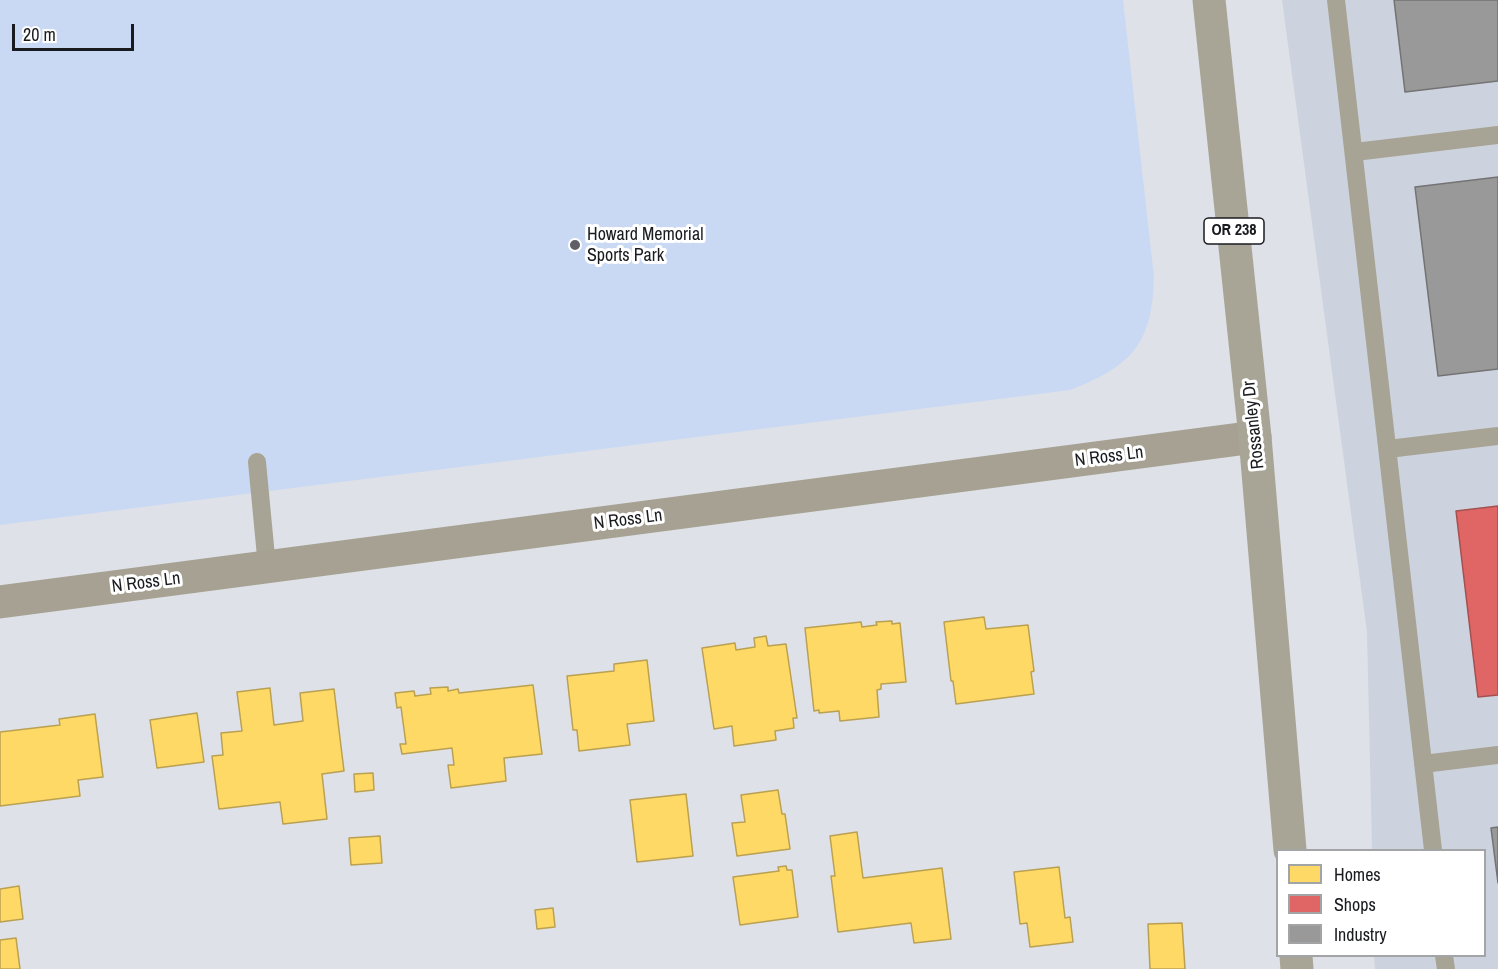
<!DOCTYPE html>
<html>
<head>
<meta charset="utf-8">
<style>
  body { margin:0 }
  #map { position:relative; width:1498px; height:969px; overflow:hidden; background:#dee1e7; font-family:"Archivo Narrow",sans-serif }
  canvas { display:block }
  .legend { position:absolute; left:1276px; top:849px; width:210px; height:108px; box-sizing:border-box; background:#fff; border:2px solid #a3a4a5; margin:0; padding:8px 10px; list-style:none; font-size:18px; color:#191b1f }
  .legend li { display:flex; align-items:center; gap:12px; height:30px }
  .legend b { width:30px; border:2px solid #a3a4a5 }
  .scale { position:absolute; left:12px; top:24px; width:122px; height:27px; box-sizing:border-box; border:3px solid #191b1f; border-top:0; padding-left:8px; font-size:18px; line-height:21px; white-space:nowrap; color:#191b1f; -webkit-text-stroke:4px #fff; paint-order:stroke }
</style>
</head>
<body>
<div id="map">
<canvas width="1498" height="969"></canvas>
<ul class="legend">
<li><b style="height:16px;background:#ffd966"></b>Homes</li>
<li><b style="height:16px;background:#e06666"></b>Shops</li>
<li><b style="height:16px;background:#999"></b>Industry</li>
</ul>
<div class="scale">20 m</div>
</div>
<script>
const ctx = document.querySelector('canvas').getContext('2d');
ctx.lineJoin = 'round';
function fillPath(path, color) {
  ctx.fillStyle = color;
  ctx.fill(path, 'evenodd');
}
function trace(path, color, width, dash) {
  ctx.strokeStyle = color;
  ctx.lineWidth = width;
  ctx.lineCap = dash ? 'butt' : 'round';
  ctx.setLineDash(dash || []);
  ctx.stroke(path);
}
function drawText(font, color, halo, rows, align = 'center') {
  ctx.font = font + ' "Archivo Narrow",sans-serif';
  ctx.lineWidth = 6;
  ctx.setLineDash([]);
  ctx.textBaseline = 'middle';
  ctx.strokeStyle = halo;
  ctx.fillStyle = color;
  for (const [text, x, y, turn = 0] of rows) {
    ctx.save();
    ctx.translate(x, y);
    ctx.rotate((+turn || 0) * Math.PI / 180);
    ctx.textAlign = isNaN(turn) ? turn : align;
    if (halo) ctx.strokeText(text, 0, 0);
    ctx.fillText(text, 0, 0);
    ctx.restore();
  }
}
fillPath(new Path2D(`
  M1282,0H1498V969H1375L1374,956H1484V850H1372L1367,632Z`), '#cdd3de');
fillPath(new Path2D(`
  M0,0H1123L1154,277C1152,344 1132,366 1070,390L0,525Z`), '#cad9f3');
const homes = new Path2D(`
  M984,617L986,629L1028,625L1034,671L1031,672L1034,694L956,704L953,681H951L944,622Z
  M892,621V624L900,623L906,682L881,684V689L877,690L879,717L840,721L839,711L819,713V710L814,711L805,628L861,622L862,627L877,625L876,622Z
  M766,636L768,646L786,644L797,718H793L794,728L775,731L776,740L734,746L732,726L714,729L702,648L735,643L736,650L755,647L754,638Z
  M647,660L654,721L627,724L630,745L579,751L577,730H573L567,676L614,671V664Z
  M533,685L542,754L504,758L506,781L451,788L448,765H454L452,748L402,754L400,744H406L401,707L397,708L395,693L414,691L415,696L431,694L430,688L448,687V691L458,689L459,693Z
  M270,688L274,725L303,721L300,693L334,689L344,771L322,774L327,819L283,824L280,802L219,809L212,756L223,755L221,733L242,731L237,692Z
  M197,713L204,762L157,768L150,720Z
  M95,714L103,777L78,780L80,796L0,806V732L60,725L59,719Z
  M373,773L374,790L355,792L354,774Z
  M778,790L782,814H785L790,849L737,856L732,823L745,822L741,795Z
  M686,794L693,856L637,862L630,800Z
  M857,832L863,878L942,868L951,939L914,943L911,923L838,932L831,876H835L830,836Z
  M380,836L382,863L351,865L349,838Z
  M786,866L787,870H792L798,917L740,925L733,877L779,871L778,867Z
  M1059,867L1065,918L1070,917L1073,942L1030,947L1027,923L1020,924L1014,872Z
  M19,886L23,919L0,922V889Z
  M553,908L555,927L537,929L535,910Z
  M1182,923L1185,969H1150L1148,924Z
  M16,938L20,969H0V940Z`);
fillPath(homes, '#ffd966');
trace(homes, '#baa051', 1.5);
const shops = new Path2D(`
  M1498,506V695L1478,697L1456,511Z`);
fillPath(shops, '#e06666');
trace(shops, '#a45051', 1.5);
const industry = new Path2D(`
  M1394,0H1498V81L1405,92Z
  M1498,177V369L1438,376L1415,187Z
  M1498,827V883L1491,828Z`);
fillPath(industry, '#999');
trace(industry, '#737374', 1.5);
trace(new Path2D(`
  M1336,0L1433,850
  M1355,152L1498,135
  M1388,449L1498,436
  M257,462L267,567
  M1423,764L1498,755
  M1444,956L1446,969`), '#a8a495', 18);
trace(new Path2D(`
  M0,602L1255,437`), '#a6a192', 33);
trace(new Path2D(`
  M1209,0L1255,437L1290,850
  M1296,956L1297,969`), '#a8a597', 33);
for (const [x, y, r, color] of [
  [575,245,6,"#5e6065"]
]) {
  const dot = new Path2D();
  dot.arc(x, y, r, 0, 2 * Math.PI);
  ctx.fillStyle = color;
  ctx.fill(dot);
  trace(dot, '#fff', 2);
}
for (const [x, y, w] of [
  [1234,231,60]
]) {
  const box = new Path2D();
  box.roundRect(x - w / 2, y - 13, w, 26, 4.5);
  ctx.fillStyle = '#fff';
  ctx.fill(box);
  trace(box, '#191b1f', 1.5);
}
drawText('bold 16px', '#191b1f', null, [
  ["OR 238",1234,231]
]);
drawText('18px', '#191b1f', '#fff', [
  ["Howard Memorial",587,235],
  ["Sports Park",587,256]
], 'left');
drawText('18px', '#191b1f', '#fff', [
  ["Rossanley Dr",1254,425,-96],
  ["N Ross Ln",1109,457,-7],
  ["N Ross Ln",628,520,-7],
  ["N Ross Ln",146,583,-7]
]);
</script>
</body>
</html>
